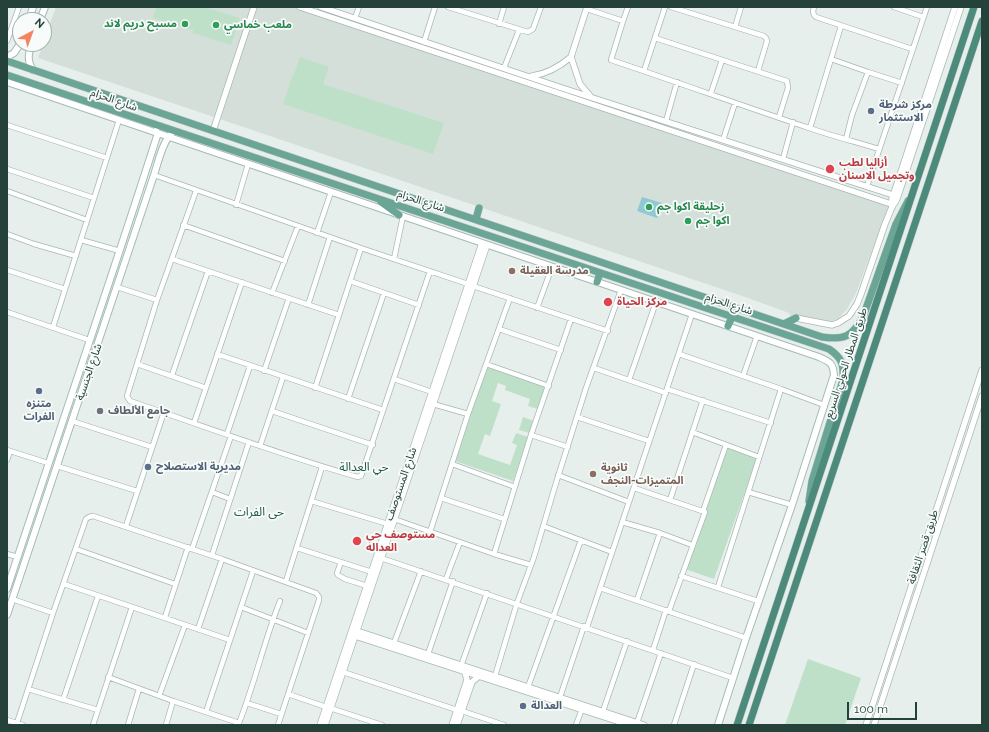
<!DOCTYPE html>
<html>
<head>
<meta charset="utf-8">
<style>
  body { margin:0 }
  #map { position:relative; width:989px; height:732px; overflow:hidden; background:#e6efeb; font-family:Raleway,sans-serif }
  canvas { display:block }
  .frame { position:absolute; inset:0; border:8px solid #24423a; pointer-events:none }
  .north { position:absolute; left:12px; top:12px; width:40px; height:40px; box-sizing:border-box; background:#f7fbf9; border:1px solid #a3b1ad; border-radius:50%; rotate:41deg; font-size:11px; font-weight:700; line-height:16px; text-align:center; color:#24423a }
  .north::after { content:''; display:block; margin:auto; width:14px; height:18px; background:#f4845f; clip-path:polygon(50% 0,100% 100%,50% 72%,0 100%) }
  .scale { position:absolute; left:847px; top:702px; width:70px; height:18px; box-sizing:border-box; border:2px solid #24423a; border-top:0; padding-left:5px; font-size:12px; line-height:14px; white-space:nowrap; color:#24423a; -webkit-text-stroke:3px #f7fbf9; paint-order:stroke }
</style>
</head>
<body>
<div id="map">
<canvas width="989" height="732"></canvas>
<div class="frame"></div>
<div class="north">N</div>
<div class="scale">100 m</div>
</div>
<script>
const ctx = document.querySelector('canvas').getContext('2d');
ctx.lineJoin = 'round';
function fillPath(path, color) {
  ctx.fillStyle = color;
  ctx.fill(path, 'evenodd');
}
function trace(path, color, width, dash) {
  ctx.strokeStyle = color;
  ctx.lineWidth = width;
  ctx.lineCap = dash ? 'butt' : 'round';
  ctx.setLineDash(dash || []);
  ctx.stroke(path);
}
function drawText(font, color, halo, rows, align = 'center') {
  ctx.font = font + ' Raleway,"Noto Sans Arabic",sans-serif';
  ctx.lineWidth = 3.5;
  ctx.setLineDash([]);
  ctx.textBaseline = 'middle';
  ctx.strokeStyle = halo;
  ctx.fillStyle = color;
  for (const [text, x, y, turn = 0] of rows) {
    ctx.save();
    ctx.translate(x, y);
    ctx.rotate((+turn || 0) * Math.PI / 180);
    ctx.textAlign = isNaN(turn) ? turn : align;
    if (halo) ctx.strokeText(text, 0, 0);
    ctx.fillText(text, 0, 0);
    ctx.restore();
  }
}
fillPath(new Path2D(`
  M56,7H295L889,205L856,293L847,309L838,319L823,324L797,321L792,320L789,313L745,297L208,115L38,58L43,44H44V40Z`), '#d4dfda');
fillPath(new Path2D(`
  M157,7H205L240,18L231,45L193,33V30L153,18Z
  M300,57L329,67L323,84L444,123L433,154L283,104L293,74H294Z
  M487,367L546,387L538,409L528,406L530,399L505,390L506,386L498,383L492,401L501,404L490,436L485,434L478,454L510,465L517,445L512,443L516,433L528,437L513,481L455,461Z
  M523,417L534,421L530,433L519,430Z
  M727,447L757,458L714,579L685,569Z
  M808,659L861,678L845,725H785Z`), '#bfe0c8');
fillPath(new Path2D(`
  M642,197L662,203L657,218L637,211Z`), '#8ec9d4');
const minor = new Path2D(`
  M448,7L528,32L533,29L541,7
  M671,7L764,36L766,38L767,41L758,71
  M814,7C813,11 812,14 816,17L912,49
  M894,7L923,17
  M587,9L623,21L628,7
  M355,18L359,7
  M623,21L611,60C677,82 743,106 809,128C832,136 856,142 879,149
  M499,24L504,7
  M735,27L741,7
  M655,38L787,81L788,88L779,117
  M7,41L19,7
  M424,42L435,7
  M831,59L868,72L902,83
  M504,68L519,30
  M644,71L665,7
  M711,93L722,60
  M666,121L677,82
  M7,125L107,158
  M810,128L841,26
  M846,139L852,115L868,72
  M723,140L735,103
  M783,159L793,122
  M7,169L94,198
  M154,175L361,248L468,284
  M867,186C887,127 907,67 927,7
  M7,191L87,220
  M196,191L157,300L127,396L130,401C206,427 281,455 358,477L361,476L430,271
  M236,205L248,164
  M183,225L285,261
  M317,233L331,192
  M7,234L34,244L76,256
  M81,240L120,251
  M172,259L339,315
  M394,259L403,216
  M7,270L65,289
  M350,281L419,305
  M473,286L608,331
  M117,287L157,300
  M272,293L298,226
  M308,305L330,237
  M537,308L552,267
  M7,312L89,340
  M53,327L119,120
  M499,329L561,350
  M217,354L383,410
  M679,354L781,389L824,405
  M137,364L206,388
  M486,364L549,386
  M594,368L666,393
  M264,371L289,298
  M172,375L208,271
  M743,376L757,336
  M394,379L432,392
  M629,380L656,302
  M315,388L361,248
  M667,389L771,423
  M348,399L384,293
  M433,404L468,414
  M272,411L373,445
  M577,417L649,441
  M72,421L152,447
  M194,423L242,282
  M692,432L759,457
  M227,434L250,366
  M531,435L568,447
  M260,446L283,377
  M7,450L48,463
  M7,460L10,451
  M452,464L515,487
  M57,466L137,491
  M558,475L629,502
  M634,488L705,512L669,611
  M212,492L230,499
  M748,492L792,505
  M441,498L504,519
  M670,500L703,400
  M311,501L388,524
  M703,511L726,445
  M394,519L494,554L531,565
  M622,522L660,533L692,545
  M126,526L164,412
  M543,526L612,552
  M430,532L468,414L510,298
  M297,548L372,572
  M76,549L175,584
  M192,549L231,436
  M7,554L18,557
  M494,554L531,435L571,319
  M212,555L249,442
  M381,558L733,678
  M341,562L337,573L338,575L345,579L367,586
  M681,576L758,601
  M446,579L460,542
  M286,581L322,467
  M64,584L230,640
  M718,587L781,389
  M600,588L746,638
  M12,599L53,613
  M637,600L660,533
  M241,607L308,633
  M165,617L188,547
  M587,627L692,314
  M198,629L222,559
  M394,643L421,571
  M653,650L666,610
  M428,654L453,581
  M461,666L487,593
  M343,672L457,710
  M495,676L517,603L534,557L556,483L586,388L621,290
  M108,677L173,701L239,723V725
  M528,687L581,540
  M28,689L98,710
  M288,694L326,707
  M159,696L185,625
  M560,697L584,626
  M63,700L98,596
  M247,703L281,714
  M330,708L382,725
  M462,711L504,725
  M603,711L627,641
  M206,712L253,571
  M7,720L23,725
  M17,723L53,613L86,519L89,517L93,516L222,559L316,593L319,597V600L278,725
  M239,723C255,683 264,641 280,601
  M637,723L661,653
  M93,725L132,607
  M128,725L139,689
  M166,725L173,701
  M576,725L582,709
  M674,725L694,664`);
const tertiary = new Path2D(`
  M300,7L891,204
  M321,7L562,88L893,195
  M571,57L587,7
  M571,57L580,84L590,96
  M532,76C547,74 559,67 571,57
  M213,131L254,7
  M892,207V199L955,7
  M796,318L832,325L838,323L849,316L857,304L861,294L885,224L892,207L897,199L961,7
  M357,631L644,725
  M355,636L629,725
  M320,725L482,243
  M325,725L487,245
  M452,725L467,680L465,672
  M457,725L472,682L479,676
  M866,725L982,370
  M874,725L982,396`);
const secondary = new Path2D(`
  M29,20L33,7
  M40,20L45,7
  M32,44C28,54 27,61 33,70
  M7,57L14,53L20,44
  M7,82L819,357C830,362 833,363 834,375L792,505L746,638L718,725
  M7,589C57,437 109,286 158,133L156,131
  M7,615L154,175C157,166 163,140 171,135`);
const primary = new Path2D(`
  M7,61L822,337C844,340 852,337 863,317L896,224L908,201
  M7,75L829,349C842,358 844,364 843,380L812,481L809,501
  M381,202L399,215
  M476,219L479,208
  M597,282L600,273
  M784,324L796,318
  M728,326L732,317`);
const trunk = new Path2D(`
  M737,725L974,7
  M749,725L982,21`);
trace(minor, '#a8b8b2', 6);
trace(tertiary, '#a8b8b2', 7);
trace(secondary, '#a4bbb3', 8);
trace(primary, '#c2cac8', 8);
trace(trunk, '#c2cac8', 8);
trace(minor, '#fff', 4.5);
trace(tertiary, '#fff', 5.5);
trace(secondary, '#fff', 6);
trace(primary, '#6aa596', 7);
trace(trunk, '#4c8a7c', 7);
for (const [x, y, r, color] of [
  [185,24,4,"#2e9e5b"],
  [216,25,4,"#2e9e5b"],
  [871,111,4,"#5c6f8a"],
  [830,169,5,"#e0444e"],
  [649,207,4,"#2e9e5b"],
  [688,221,4,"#2e9e5b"],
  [512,271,4,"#8d6e63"],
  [608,302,5,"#e0444e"],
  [39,391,4,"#5c6f8a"],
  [100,411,4,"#6b7280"],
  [148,467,4,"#5c6f8a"],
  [593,474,4,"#8d6e63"],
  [357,541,5,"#e0444e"],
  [523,706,4,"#5c6f8a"]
]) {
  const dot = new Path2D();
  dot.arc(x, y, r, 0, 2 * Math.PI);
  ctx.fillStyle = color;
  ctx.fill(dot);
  trace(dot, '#f7fbf9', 1.5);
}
drawText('bold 11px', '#27864d', '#f7fbf9', [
  ["مسبح دريم لاند",177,24,"right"],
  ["ملعب خماسي",224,25],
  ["زحليقة اكوا جم",657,207],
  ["اكوا جم",696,221]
], 'left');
drawText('11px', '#24423a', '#f7fbf9', [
  ["شارع الحزام",114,100,19],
  ["شارع الحزام",421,201,18],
  ["شارع الحزام",729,304,18],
  ["طريق المطار الحولي السريع",846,363,-72],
  ["شارع الجنسية",89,372,-71],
  ["شارع المستوصف",401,484,-71],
  ["طريق قصر الثقافة",923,547,-72]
]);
drawText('bold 11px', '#4e5e75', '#f7fbf9', [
  ["مركز شرطة",879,105],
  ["الاستثمار",879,118],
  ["متنزه",39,404,"center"],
  ["الفرات",39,417,"center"],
  ["مديرية الاستصلاح",156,467],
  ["العدالة",531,706]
], 'left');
drawText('bold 11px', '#be3a42', '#f7fbf9', [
  ["أزاليا لطب",839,163],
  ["وتجميل الاسنان",839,176],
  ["مركز الحياة",617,302],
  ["مستوصف حي",366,535],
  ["العداله",366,548]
], 'left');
drawText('bold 11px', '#785e54', '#f7fbf9', [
  ["مدرسة العقيلة",520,271],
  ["ثانوية",601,468],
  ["المتميزات-النجف",601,481]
], 'left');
drawText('bold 11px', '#5b616d', '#f7fbf9', [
  ["جامع الألطاف",108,411]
], 'left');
drawText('12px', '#1f5548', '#f7fbf9', [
  ["حي العدالة",364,467],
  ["حی الفرات",259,512]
]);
</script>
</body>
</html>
